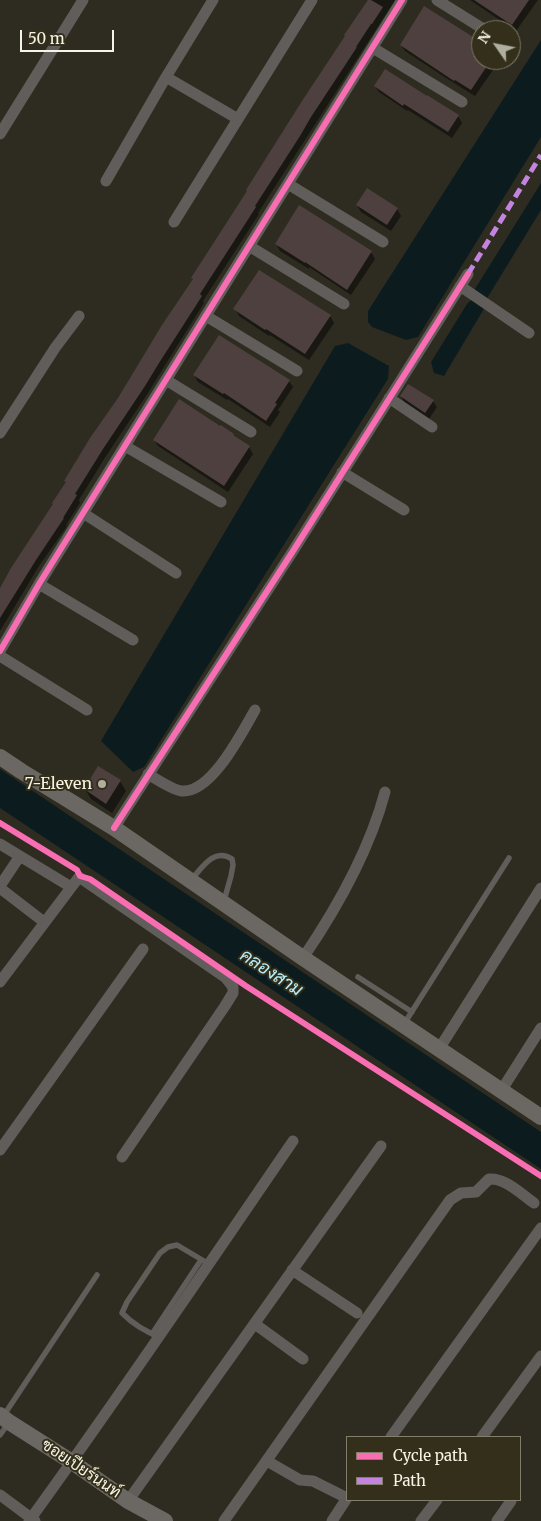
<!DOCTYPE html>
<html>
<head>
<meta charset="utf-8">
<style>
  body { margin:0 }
  #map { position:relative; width:541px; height:1521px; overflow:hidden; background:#2e2c20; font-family:Merriweather,serif }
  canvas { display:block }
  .legend { position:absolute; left:346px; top:1436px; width:175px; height:65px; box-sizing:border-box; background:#342f1a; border:1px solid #827e6c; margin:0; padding:6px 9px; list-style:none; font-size:15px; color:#f6f4e6 }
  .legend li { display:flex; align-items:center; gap:10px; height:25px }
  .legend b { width:25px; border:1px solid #827e6c }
  .north { position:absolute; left:471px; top:20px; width:50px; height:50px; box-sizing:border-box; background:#342f1a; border:1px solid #827e6c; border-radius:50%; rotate:303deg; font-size:14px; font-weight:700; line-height:20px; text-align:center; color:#f6f4e6 }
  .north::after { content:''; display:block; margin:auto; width:18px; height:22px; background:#b0aea1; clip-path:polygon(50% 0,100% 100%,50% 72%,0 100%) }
  .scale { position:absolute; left:20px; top:30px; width:94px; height:22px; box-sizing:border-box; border:2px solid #f6f4e6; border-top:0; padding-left:6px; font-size:15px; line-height:18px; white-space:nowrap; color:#f6f4e6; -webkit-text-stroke:4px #342f1a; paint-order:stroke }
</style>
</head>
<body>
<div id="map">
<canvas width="541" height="1521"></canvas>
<ul class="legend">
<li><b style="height:6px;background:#f96db3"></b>Cycle path</li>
<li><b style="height:6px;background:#c483df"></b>Path</li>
</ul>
<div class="north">N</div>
<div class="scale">50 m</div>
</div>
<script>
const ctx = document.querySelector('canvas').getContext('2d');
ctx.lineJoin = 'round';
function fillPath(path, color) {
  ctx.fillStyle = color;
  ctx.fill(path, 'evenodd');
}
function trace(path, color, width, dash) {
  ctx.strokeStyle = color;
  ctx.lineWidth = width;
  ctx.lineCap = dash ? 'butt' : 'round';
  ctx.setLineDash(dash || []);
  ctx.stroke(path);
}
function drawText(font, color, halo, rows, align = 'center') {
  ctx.font = font + ' Merriweather,Sarabun,serif';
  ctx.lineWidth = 4;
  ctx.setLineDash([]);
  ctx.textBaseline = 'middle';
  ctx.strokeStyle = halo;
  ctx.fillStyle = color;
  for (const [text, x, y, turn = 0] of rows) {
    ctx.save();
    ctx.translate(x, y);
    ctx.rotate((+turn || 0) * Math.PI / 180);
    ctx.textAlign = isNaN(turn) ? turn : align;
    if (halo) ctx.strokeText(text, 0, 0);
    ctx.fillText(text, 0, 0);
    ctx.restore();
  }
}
fillPath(new Path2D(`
  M541,40V137L418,337L406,340L372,327L368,322V311Z
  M541,183V210L486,300L477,296L475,289Z
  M471,300L485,307L444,376L434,373L431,362L467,304Z
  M348,343L389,366L388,379L144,767L133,772L101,741L335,346Z
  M0,769L541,1132V1169L0,808Z`), '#0c1c1e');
fillPath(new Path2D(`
  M369,0H395L258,213L259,214L203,301L204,303L162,370L148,393L106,456L79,500L80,503L66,525L67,526L39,566L0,631V590L194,280L192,278Z
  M470,0H538L516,31Z
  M481,43V60H500L475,96L446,78L405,51L401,45Z
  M375,86L458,116L462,123L452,138L408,110L407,111L379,92Z
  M367,190L397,209L401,216L391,231L361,212L357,205Z
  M276,244L371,252L375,259L351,295L309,267V269L280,251Z
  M235,309L330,316L334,323L309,360L270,335L269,336L239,316Z
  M194,375L289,381L293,387L278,410L280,412L270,427L228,399L227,400L198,382Z
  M401,396L433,401L437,407L429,419L405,403Z
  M221,427L249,447L253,454L228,492L158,446L154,440Z
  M120,781L126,791L112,813L91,799L85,789Z`), '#0007');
fillPath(new Path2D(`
  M368,0H371L383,7L372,24H371L356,47H357L311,117L300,136L255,206L256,207L200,294L202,296L159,363L145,386L103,449L75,494L77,495L63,518H64L36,560L0,618V588L11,568L53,504L52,503L66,482L64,481L90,438L118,398L162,325L193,279L191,278L247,191L246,190L302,101L345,36L344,35Z
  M474,0H529L512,25Z
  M424,6L481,42V60H491L471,90L455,80L454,81L400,45Z
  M385,69L427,96V95L459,115L448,132L404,104L403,106L374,86Z
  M367,188L398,208L387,225L356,205Z
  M299,205L372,251L347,290L305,262V263L275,244Z
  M259,270L331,315L305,354L266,329L265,330L233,309Z
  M219,335L290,380L275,403L277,404L266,421L224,393L223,394L193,375Z
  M408,384L434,400L425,413L400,396Z
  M179,399L220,426L221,425L234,434L233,435L250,446L224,486L153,440Z
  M98,766L121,780L106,804L84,789Z`), '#4f4040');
trace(new Path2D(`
  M191,880C202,868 214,847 232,859L233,865L231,876L224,901
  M358,977L412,1012
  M404,1024L509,858
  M152,1334L201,1260
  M160,1337C146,1332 132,1323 122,1313L127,1302L160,1253L168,1247L177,1245L209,1264
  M4,1415L97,1275
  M0,1435L8,1424`), '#615d5a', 5.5);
trace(new Path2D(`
  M437,0L485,30
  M373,48L462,102
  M166,77L238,119
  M0,134L83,0
  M106,181L166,77L213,0
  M288,184L383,242
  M174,222L312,0
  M249,246L344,304
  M460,286L529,333
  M206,316L297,371
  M166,380L251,432
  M389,398L432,427
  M0,433L55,348L79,316
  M125,446L221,502
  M342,472L404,510
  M83,513L176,573
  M39,584L133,640
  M0,651L39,584L402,0
  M0,656L87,710
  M148,774C156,779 173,790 182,791C212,793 242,732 255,710
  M114,828L293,551L468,274
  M0,844L71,887
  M0,886L20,856
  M0,888L44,922
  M303,958C337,908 369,852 385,792
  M0,982L79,877L226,978L233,987V993L225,1006L122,1157
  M439,1049L541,888
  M501,1091L541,1028
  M0,1150L143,949
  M292,1270L357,1313
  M255,1324L303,1359
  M391,1437L541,1228
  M482,1437L541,1356
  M267,1461L300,1480L313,1481L347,1498
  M0,1495L35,1521
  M128,1501L381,1146
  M29,1521C120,1396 206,1268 293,1141
  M224,1521L450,1200L461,1193L476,1192L489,1179C506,1178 521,1194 534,1203
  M332,1521L347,1498
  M421,1521L437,1500
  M497,1521L511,1501`), '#615d5a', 11);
trace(new Path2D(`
  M0,757L21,771L114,828L303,958L541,1117
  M0,1415L9,1422L72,1462L128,1501L165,1521`), '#6b6863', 16);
trace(new Path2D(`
  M468,274L541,155`), '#c483df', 5, [10, 5]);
trace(new Path2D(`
  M0,651L39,584L402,0
  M0,823L77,870L80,876L90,879L246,986L541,1176
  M114,828L293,551L468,274`), '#f96db3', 6);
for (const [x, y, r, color] of [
  [102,784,5,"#b0aea1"]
]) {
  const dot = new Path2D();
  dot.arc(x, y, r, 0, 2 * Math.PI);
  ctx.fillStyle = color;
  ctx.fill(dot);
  trace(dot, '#342f1a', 2);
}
drawText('16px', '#f6f4e6', '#342f1a', [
  ["7-Eleven",92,784]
], 'right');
drawText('16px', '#f6f4e6', '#342f1a', [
  ["ซอยเปียร์นนท์",81,1469,34]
]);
drawText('italic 18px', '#b6eefb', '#342f1a', [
  ["คลองสาม",271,973,33]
]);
</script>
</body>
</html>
